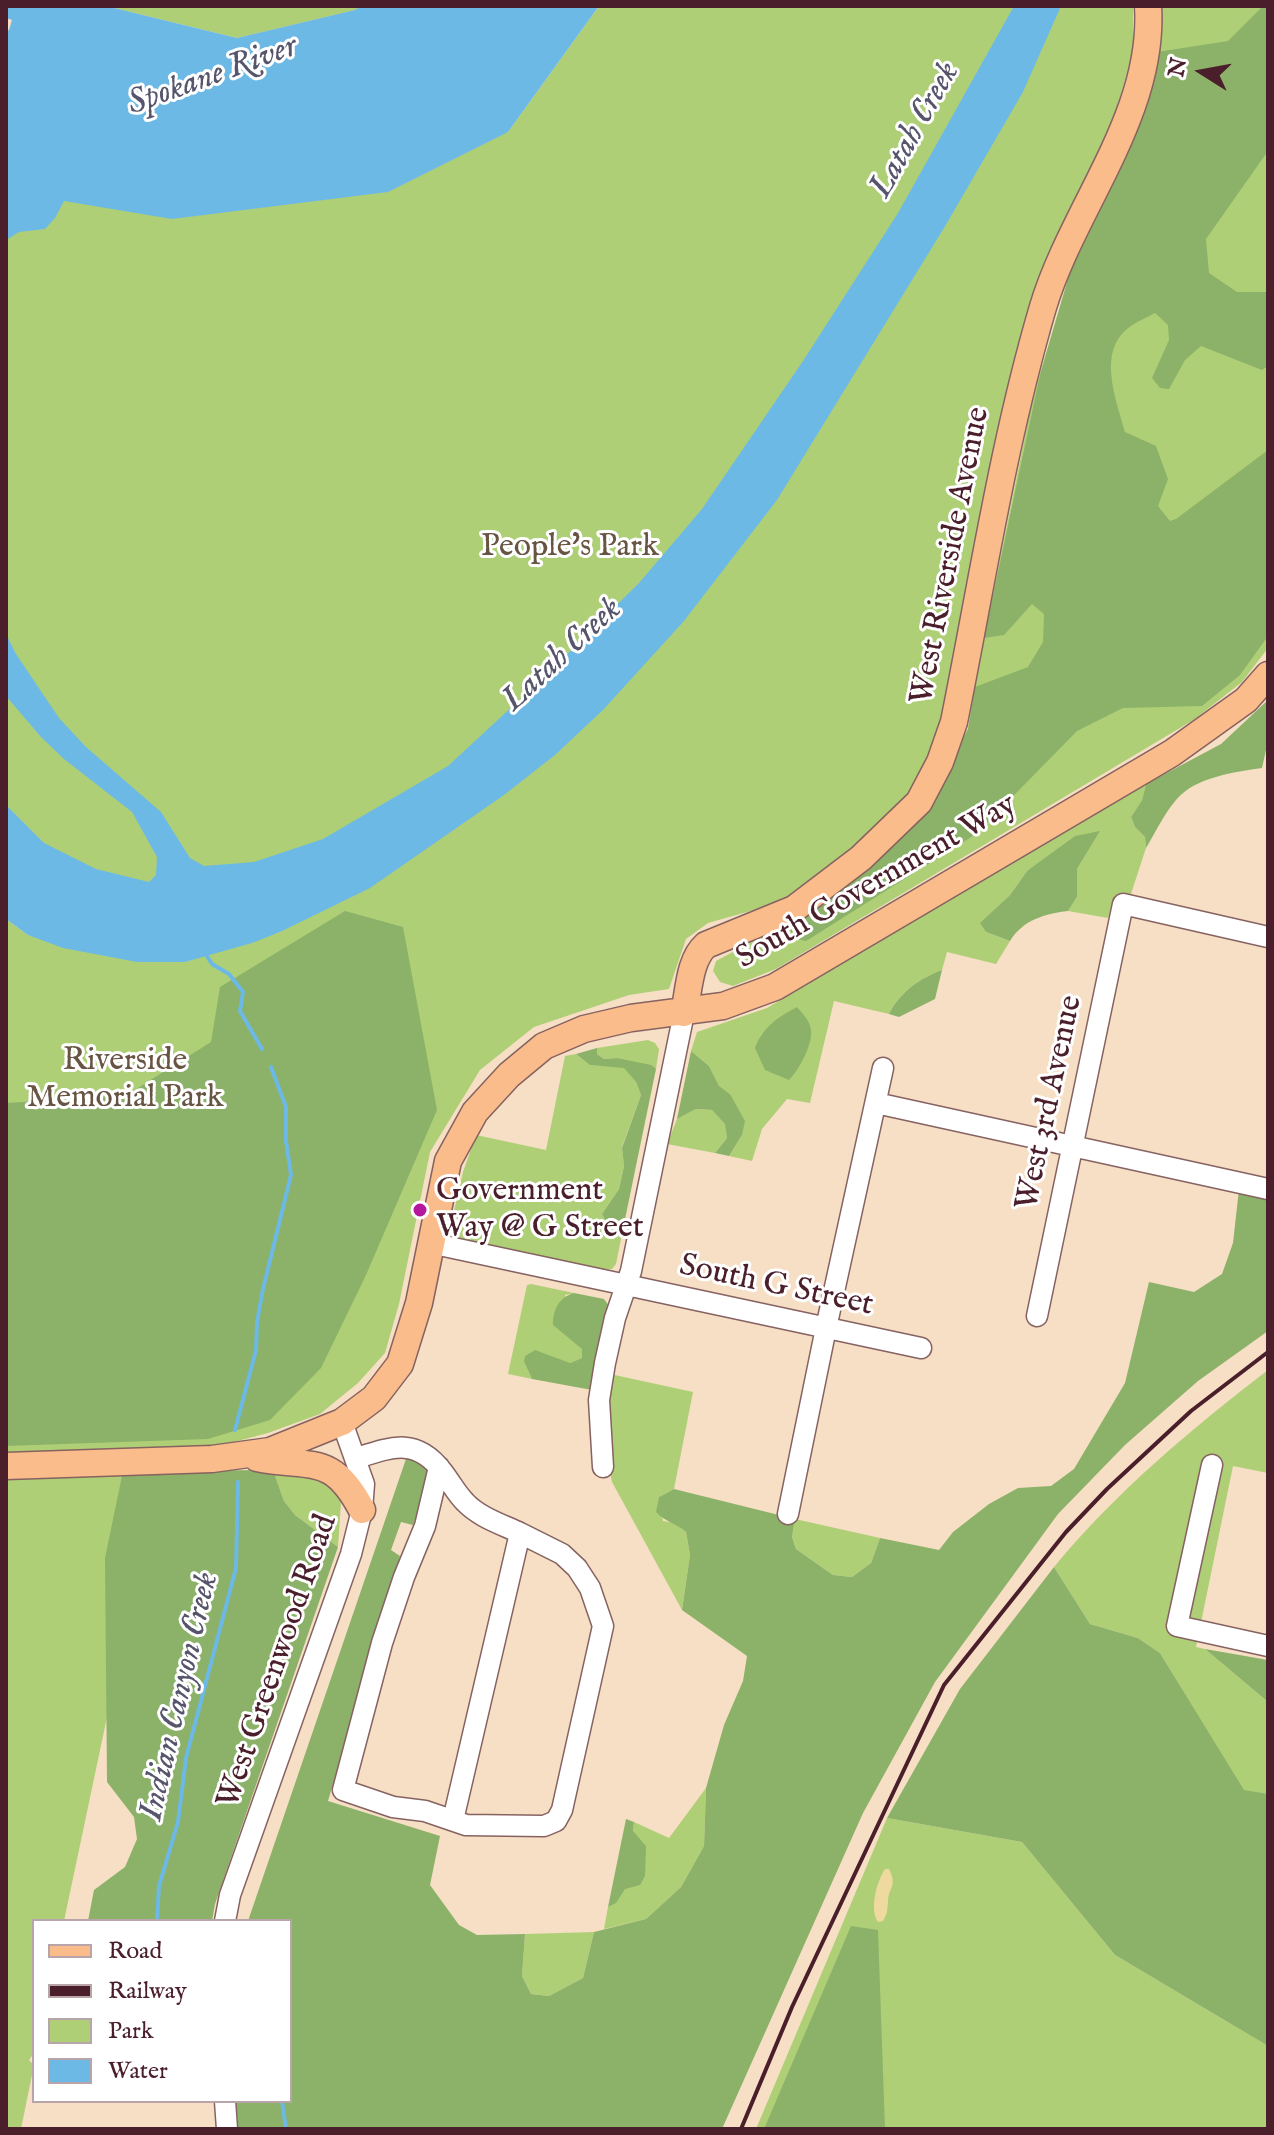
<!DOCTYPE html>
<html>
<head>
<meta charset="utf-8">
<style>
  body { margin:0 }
  #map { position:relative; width:1274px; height:2135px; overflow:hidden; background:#f6dfc5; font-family:"IM FELL English",serif }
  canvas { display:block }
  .frame { position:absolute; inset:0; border:8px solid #4a1f2b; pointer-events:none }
  .legend { position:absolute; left:32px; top:1919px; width:260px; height:184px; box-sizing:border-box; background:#fff; border:2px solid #b7a5aa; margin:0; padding:10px 14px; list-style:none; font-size:24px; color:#4a1f2b }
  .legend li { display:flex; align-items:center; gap:16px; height:40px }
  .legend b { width:40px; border:2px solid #b7a5aa }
  .north { position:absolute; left:1162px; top:32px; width:80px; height:80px; -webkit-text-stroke:6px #fff; paint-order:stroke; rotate:281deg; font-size:22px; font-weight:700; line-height:32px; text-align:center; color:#4a1f2b }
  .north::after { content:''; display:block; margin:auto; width:28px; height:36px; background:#4a1f2b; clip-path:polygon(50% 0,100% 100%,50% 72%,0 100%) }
</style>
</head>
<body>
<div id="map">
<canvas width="1274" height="2135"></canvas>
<div class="frame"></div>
<ul class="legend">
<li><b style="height:10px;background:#fabc8b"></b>Road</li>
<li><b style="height:10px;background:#4a1f2b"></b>Railway</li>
<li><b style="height:22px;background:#afcf77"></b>Park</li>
<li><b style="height:22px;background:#6cb9e6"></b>Water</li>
</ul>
<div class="north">N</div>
</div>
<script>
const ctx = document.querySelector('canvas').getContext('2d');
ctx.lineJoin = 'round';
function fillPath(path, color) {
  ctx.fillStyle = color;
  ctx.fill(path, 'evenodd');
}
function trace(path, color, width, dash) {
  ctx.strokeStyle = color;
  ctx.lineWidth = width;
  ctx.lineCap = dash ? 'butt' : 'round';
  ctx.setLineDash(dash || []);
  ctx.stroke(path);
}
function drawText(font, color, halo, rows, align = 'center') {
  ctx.font = font + ' "IM FELL English",serif';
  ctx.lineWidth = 6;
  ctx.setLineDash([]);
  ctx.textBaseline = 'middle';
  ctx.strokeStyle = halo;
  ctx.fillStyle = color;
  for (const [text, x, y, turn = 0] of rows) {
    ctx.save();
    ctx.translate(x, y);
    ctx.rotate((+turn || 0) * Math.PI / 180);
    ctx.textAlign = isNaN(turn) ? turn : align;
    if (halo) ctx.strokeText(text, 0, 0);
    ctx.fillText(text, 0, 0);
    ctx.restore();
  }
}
fillPath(new Path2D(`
  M106,6H361L356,10L237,38Z
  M599,6H1133V52L1109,136L1047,268L945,725L915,797L786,901L708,923L686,939L669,989L629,995L534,1027L480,1070L430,1152L399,1304L385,1353L358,1383L320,1414L268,1433L161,1461L64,1921H34V2053L29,2060L34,2065L21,2129H6V919L28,935L185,962L280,932L6,886V191L508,132Z
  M1161,6H1268V648L1242,682L1195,719L776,969L733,986L720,982L713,971L716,961L800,916L928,805L968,729L984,638L1033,397L1071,269L1145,104Z
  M1146,784L1142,800L1131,817L1135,827L1145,837L1146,848L1129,900L1115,897L1108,918L1068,911L1077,897V869L1099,832L1027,871L1010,895L981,923L986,932L1010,941L996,964L947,952L942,970C920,978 900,992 889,1014L834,1001L810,1103L787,1099L762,1129L752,1161L729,1156L742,1135L730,1094L719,1087L709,1066L691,1051L697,1032L767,1008Z
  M648,1040L655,1043L659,1049L656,1069L617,1058L604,1059L597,1054V1048Z
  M576,1054L591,1065L624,1067L636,1082L641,1095L622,1147L624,1166L619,1189L602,1214L605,1220L624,1224L616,1264L612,1269L604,1270L458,1239L451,1234L450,1228L463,1172L476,1135L546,1150L565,1056Z
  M696,1109L712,1110L726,1124L727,1138L715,1153L667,1144L677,1119Z
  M531,1284L574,1293L565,1295L582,1349V1358L570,1363L524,1362L532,1379L508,1374L527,1285Z
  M1268,1370V1473L1233,1466L1196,1647L1205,1649L1268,1702L1267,1795L1244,1791L1160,1653L1138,1638L1090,1624L1054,1567C1116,1492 1190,1430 1268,1370Z
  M610,1374L693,1392L674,1489L659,1497L663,1521L675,1523L686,1532L690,1555L682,1610L612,1482L606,1454Z
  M273,1470H302L332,1483L341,1503L338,1547L295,1515L284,1501Z
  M795,1519L880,1538L871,1563L852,1577L833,1575L796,1549L792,1537Z
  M706,1788L704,1846L681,1887L646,1919L604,1929L608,1907C634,1894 630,1847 634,1822L669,1838Z
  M887,1818L1022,1842L1115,1955L1268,2046V2129H756Z
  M594,1932L583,1978L549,1996L531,1994L522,1976L525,1934Z`), '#afcf77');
fillPath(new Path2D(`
  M1263,6H1268V151L1206,239L1209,273L1237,292H1268V366L1262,370L1201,346L1185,360L1169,389L1160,388L1152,378L1169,340L1168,325L1155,313C1146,318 1135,322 1127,329C1097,354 1117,401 1125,432L1156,446L1168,479L1158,506L1170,521L1176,519L1268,450V636L1240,675L1202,706L1123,708L1077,731L976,834L806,941L792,938L791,930L800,916L928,805L968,729L975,687L1028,667L1043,642L1044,614L1032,604L1004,635L984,638L1040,375L1071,269L1145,104L1157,52L1228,41Z
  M1268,700V741L1262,768C1235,772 1195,777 1176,800C1164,814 1155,833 1146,848L1145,837L1135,827L1131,817L1142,800L1146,784L1221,744Z
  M1100,831L1077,869V897L1068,911C1044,914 1023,920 1010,941L986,932L980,923L1010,895L1027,871L1075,836Z
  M345,911L403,927L437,1110L366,1275L321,1368L270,1420L208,1439L6,1446V1103L125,1096L211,1042L220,987Z
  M942,970L935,999L899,1017L889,1014C900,992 920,978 942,970Z
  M797,1007C803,1014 810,1021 811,1030C813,1044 799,1070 789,1080L765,1070L755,1048C763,1027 778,1017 797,1007Z
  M597,1048V1054L604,1059L617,1058L651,1065L656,1069L624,1224L605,1220L602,1214L619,1189L624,1166L622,1148L641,1095L636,1082L624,1068L590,1065L576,1054Z
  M691,1051L709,1066L719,1086L730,1094L745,1121L742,1135L729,1156L715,1153L727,1138L725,1124L712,1110L696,1109L677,1119Z
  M1239,1189L1268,1196V1331L1198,1381L1125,1445L1058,1514L935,1682L863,1813L722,2129H238L236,2101H290V1921H248L406,1459L420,1461L430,1474L413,1525L401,1522L391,1550L400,1556L328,1801L440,1836L430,1885L459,1925L477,1935L525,1934L522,1976L531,1994L549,1996L583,1978L594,1932L646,1919L681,1887L704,1846L706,1788L724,1725L743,1681L747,1656L682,1610L690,1555L686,1532C676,1523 665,1522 656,1512L659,1497L674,1489L795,1519L792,1537L796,1549L833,1575L852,1577L871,1563L880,1538L939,1550L953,1532L989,1504L1018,1488L1051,1486L1074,1469L1125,1383L1149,1282L1194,1292L1222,1274L1233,1243Z
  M574,1293L604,1299L609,1306L592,1390L532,1379L524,1362L525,1356L535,1350L570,1363L582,1358V1349L553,1325C553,1310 559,1297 574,1293Z
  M273,1470L284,1501L295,1515L338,1547L215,1904L212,1921H88L94,1890L125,1867L137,1839L134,1817L107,1782L105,1558L123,1471Z
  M1054,1567L1090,1624L1138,1638L1160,1653L1244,1790L1268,1794V2046L1115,1955L1022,1842L887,1818L960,1689Z
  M1205,1649L1268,1660V1702Z
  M626,1819L634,1822L633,1831L646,1846L645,1876L640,1885L625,1889L616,1903L608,1907Z
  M851,1926L878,1930L885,2129H764Z`), '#8bb268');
fillPath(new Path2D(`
  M885,1869H889C898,1887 888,1887 888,1902C887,1911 888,1912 883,1921L878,1922C869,1909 877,1881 885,1869Z`), '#eeda9e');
fillPath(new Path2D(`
  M6,6H106L237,38L355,10L361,6H599L508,132L388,192L172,219L64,201L55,218L45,229L19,232L6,240V31L9,30L12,20L6,18Z
  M1014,6H1061L1023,92L944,228L777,500L684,621L603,710L555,755L504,795L370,888L280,932L252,943L185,962H137L63,948L28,935L6,919V805L44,843L96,869L149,882L156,875L157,857L132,812L64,759L41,737L6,696V634L16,654L59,718L86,747L161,812L190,858L204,866L254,862L323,839L448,766L542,679L639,583L702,509L803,361L898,213Z`), '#6cb9e6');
trace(new Path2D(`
  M205,953L212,964L229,974L243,992L240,1011L262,1049
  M235,1430L256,1350L257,1322L263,1289L291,1175L286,1141V1107L271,1067
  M157,1921L159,1886L178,1822L186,1758L236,1568L238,1482
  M282,2101L286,2129`), '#6cb9e6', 4);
const minor = new Path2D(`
  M876,1103L1268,1189
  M430,1243L921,1348
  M1037,1316L1123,904L1268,937
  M357,1458C391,1447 416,1437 442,1471C450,1481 456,1493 465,1502C479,1517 501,1524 520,1533L453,1820
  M1212,1465L1177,1626L1268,1646
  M439,1467L425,1526L404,1577L382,1643L343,1790L393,1807L425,1811L466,1825L544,1826L556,1821L562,1810L603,1626L590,1588L577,1568L562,1554L520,1533
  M603,1467L599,1400L605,1363L615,1318L631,1271L684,1013
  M788,1514L826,1328L883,1068
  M225,1921L230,1895L351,1554L362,1510L364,1484L342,1422
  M225,2101L227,2129`);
const major = new Path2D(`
  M684,1013C689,991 689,960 706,945L794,909L861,858L919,802L940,762L954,722C982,583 1003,443 1043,307C1073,207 1155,115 1148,6
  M257,1458C311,1469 332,1452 362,1510
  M6,1466L212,1459L270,1451L342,1422L374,1398L400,1364L419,1303L448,1161L475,1112L509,1075L544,1046L584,1029L631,1018L723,1006L775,987L1172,753L1246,700L1268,675`);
trace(minor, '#866261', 23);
trace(major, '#866261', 29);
trace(minor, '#fff', 20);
trace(major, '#fabc8b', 26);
trace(new Path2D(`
  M741,2129L792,2007L944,1685L1066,1532L1107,1489L1191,1411L1268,1352`), '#4a1f2b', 4);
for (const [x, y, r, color] of [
  [420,1210,8,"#b5179e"]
]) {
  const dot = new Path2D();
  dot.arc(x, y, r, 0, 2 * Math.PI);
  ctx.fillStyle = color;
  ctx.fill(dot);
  trace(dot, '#fff', 3);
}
drawText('32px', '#685442', '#fff', [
  ["People's Park",570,548],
  ["Riverside",125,1062],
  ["Memorial Park",125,1099]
]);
drawText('32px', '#4a1f2b', '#fff', [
  ["West Riverside Avenue",952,556,-79],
  ["South Government Way",877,883,-30],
  ["West 3rd Avenue",1051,1103,-78],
  ["South G Street",776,1287,12],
  ["West Greenwood Road",279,1662,-71]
]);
drawText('32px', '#4a1f2b', '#fff', [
  ["Government",436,1192],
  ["Way @ G Street",436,1229]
], 'left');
drawText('italic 34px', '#56556c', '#fff', [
  ["Spokane River",213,77,-20],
  ["Latah Creek",916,131,-61],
  ["Latah Creek",563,656,-43],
  ["Indian Canyon Creek",181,1697,-77]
]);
</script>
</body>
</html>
